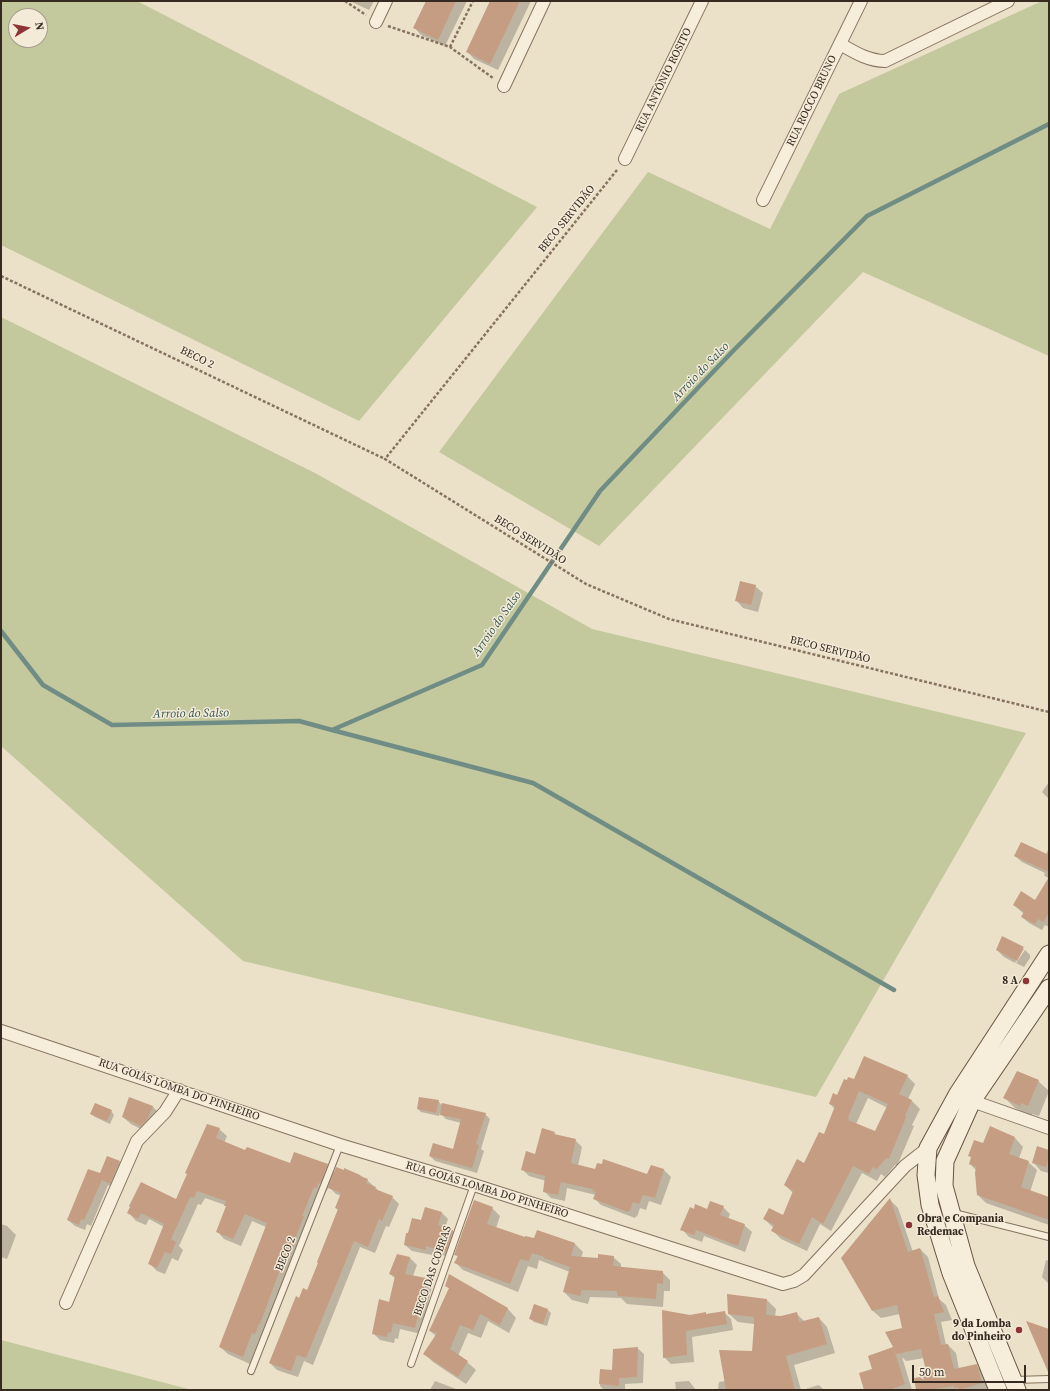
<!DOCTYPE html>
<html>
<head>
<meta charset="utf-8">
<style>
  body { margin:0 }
  #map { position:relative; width:1050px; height:1391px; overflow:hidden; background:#ebe0c8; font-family:"Source Serif 4",serif }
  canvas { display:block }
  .frame { position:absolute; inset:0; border:2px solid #372b21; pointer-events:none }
  .north { position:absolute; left:8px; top:8px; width:40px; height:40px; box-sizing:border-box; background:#f3ead7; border:1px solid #a89e8e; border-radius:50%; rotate:80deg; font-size:11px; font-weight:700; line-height:16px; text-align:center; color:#372b21 }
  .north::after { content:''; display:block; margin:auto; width:14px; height:18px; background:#8e3436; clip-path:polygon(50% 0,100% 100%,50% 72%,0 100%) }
  .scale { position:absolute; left:912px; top:1365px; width:114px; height:18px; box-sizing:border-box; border:2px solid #372b21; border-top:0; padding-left:5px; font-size:12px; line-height:14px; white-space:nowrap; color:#372b21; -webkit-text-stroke:3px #f3ead7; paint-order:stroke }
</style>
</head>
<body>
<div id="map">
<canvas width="1050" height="1391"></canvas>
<div class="frame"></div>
<div class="north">N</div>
<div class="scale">50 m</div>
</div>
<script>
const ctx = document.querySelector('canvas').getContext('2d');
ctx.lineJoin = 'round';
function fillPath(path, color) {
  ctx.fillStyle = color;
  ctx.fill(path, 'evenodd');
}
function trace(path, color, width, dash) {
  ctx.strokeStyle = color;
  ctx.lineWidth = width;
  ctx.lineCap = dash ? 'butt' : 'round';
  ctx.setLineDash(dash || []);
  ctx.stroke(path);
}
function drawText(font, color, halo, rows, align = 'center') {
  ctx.font = font + ' "Source Serif 4",serif';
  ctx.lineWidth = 3;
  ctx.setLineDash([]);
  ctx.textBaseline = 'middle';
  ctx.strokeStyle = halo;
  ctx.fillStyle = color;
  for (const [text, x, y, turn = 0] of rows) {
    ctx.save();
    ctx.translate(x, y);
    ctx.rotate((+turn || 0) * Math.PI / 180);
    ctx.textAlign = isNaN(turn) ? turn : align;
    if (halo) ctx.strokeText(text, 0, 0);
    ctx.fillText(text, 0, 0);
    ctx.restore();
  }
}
fillPath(new Path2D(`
  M1,1H137L537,207L359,421L1,245ZM16,16H40V40H16Z
  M1042,1H1049V356L863,272L599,546L439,452L648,172L770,229L839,94Z
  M1,317L315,473L592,629L1026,733L816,1097L243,961L1,746Z
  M1,1340L192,1390H1Z`), '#c3c89d');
fillPath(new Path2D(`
  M350,1H374L369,10Z
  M427,1H467L445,46L421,35L414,27Z
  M491,1H531L498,70L474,59L467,51Z
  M755,586L763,593L758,612L743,608L736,600Z
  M1049,782V799L1042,792Z
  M1049,848V927L1045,925L1042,930L1029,923L1022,917L1024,914L1014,905L1035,901L1049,879L1044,875L1045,873L1022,862L1015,856L1046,854Z
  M1023,948L1024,950H1022L1015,963L1004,957L997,950Z
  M1025,950L1030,955V958L1024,967L1016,963Z
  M907,1076L915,1084L908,1099L912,1101L920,1109L912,1125L914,1126L897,1166L895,1165L885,1177L881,1174L877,1181L862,1173L831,1231L820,1224L807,1251L781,1239L773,1231L774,1228L764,1219L783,1217L793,1193L785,1185L805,1164L825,1135L835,1109L830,1104L854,1080ZM868,1098L888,1108L876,1133L856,1124Z
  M1038,1081L1049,1091L1039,1116L1032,1114L1031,1117L1015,1108L1004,1097Z
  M438,1101L443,1106L485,1114L490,1119L481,1149L484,1151L477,1173L435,1161L430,1156L454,1150L461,1123L446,1119L440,1113L439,1116L421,1112L418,1109Z
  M152,1106L160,1114L149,1133L131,1124L123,1117Z
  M111,1111L114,1115L110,1124L95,1117L91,1114Z
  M991,1127L1015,1138L1023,1147L1019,1158L1028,1162L1037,1170L1030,1192L1049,1198V1225L986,1203L977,1194L976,1170L970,1164L972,1158L969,1155L984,1145Z
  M219,1129L227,1136L224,1143L246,1152L290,1164L327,1165L335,1173L360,1175L367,1180L379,1191L392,1197L399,1204L389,1227L386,1226L375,1253L360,1247L313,1365L304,1361L298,1377L277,1370L270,1363L300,1299L308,1291L338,1210L336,1208L341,1196L336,1194L329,1187L324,1195L322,1193L262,1341L259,1340L250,1364L228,1354L220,1347L266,1227L252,1221L241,1246L224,1239L217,1231L227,1207L225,1205L205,1198L201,1205L198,1204L179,1246L183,1250L178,1261L172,1258L165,1274L157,1271L149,1263L164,1227L149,1219L146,1225L136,1221L129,1213L176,1200Z
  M554,1133L558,1136L575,1140L582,1147L578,1166L596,1170L648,1176L664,1170L671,1177L661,1205L649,1201L646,1210L640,1208L637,1217L636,1216L635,1218L601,1205L594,1198L596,1195L567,1188L565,1201L551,1198L544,1191L546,1181L529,1176L522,1169L536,1155Z
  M1049,1151V1173L1041,1171L1033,1162Z
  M119,1162L126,1168L116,1189L108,1185L91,1226L87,1224L85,1230L75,1226L68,1220L100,1175Z
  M890,1200L898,1208L913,1252L920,1249L928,1257L939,1299L946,1305L952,1320L941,1322L946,1345H948L956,1353L959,1369L976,1365L984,1373L989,1390H917L928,1376L924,1358L906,1361L902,1357L912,1390H865L874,1369L894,1348L904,1329L900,1314L881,1318L872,1310Z
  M723,1207L730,1214L728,1219L744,1225L752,1232L745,1252L704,1236L702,1242L689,1237L682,1229L707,1210Z
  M492,1208L500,1216L496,1228L525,1238L535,1240L538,1231L575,1244L583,1252L581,1258L599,1259L613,1257L621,1264V1268L662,1272L670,1280V1291H664L663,1307L627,1304L621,1298L590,1297L588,1304L572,1300L564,1292L570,1272L539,1260L537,1269L528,1266L518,1292L463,1270L456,1263L458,1257L455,1254Z
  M442,1213L448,1219L445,1228L453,1231L459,1237L452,1258L433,1252L432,1255L412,1251L405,1245Z
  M1,1224L7,1226L16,1235L7,1259L1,1257Z
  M398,1255L410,1258L417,1265L413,1276L425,1279L432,1286L421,1334L400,1329L398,1339L395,1338L394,1343L380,1340L373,1333L390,1303L396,1279L390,1274Z
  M1046,1260L1049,1261V1284L1042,1277Z
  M450,1276L508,1309L516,1318L509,1333L488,1321L481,1338L468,1333L458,1356L467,1362L476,1370L466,1384L433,1362L425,1354L436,1336L430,1331L450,1289L446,1286Z
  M767,1300L776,1309L775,1317H781L796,1313L805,1322L819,1318L827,1327L835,1353L794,1365L801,1390H718L719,1382L726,1381L753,1352L754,1324L738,1322L729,1314Z
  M535,1305L548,1310L551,1313L547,1326L534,1322L531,1319Z
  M724,1312L731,1319L733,1330L692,1337L694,1362L671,1364L664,1357L690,1316L705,1313L707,1315Z
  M637,1348L644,1354L643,1383L625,1384V1390H604L600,1386L601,1370L613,1371Z
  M435,1381L456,1389L457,1390H430Z
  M689,1381L696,1390H676L675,1382Z
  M819,1385L824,1390H802Z`), '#0003');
trace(new Path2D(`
  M1,631L43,685L112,725L299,721L332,730L482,665L600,491L732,352L867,216L1049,124
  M332,730L533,783L894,990`), '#708d85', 4.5);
fillPath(new Path2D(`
  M426,1H456L438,40L413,28Z
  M490,1H520L490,64L466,52Z
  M740,581L756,585L751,605L735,601Z
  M1021,842L1049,855V872L1014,856Z
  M1049,877V913L1043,922L1038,919L1035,924L1021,917L1024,912L1013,905L1021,891L1035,900Z
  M1002,936L1024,947L1022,949L1023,950L1017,961L996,950Z
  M864,1056L908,1075L899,1094L912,1100L905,1116L906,1117L889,1159L886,1158L877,1169L873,1167L869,1174L853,1166L823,1224L812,1217L799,1244L771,1231L774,1225L763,1219L769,1208L783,1215L793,1191L784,1185L797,1159L804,1163L819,1132L824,1134L835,1106L829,1104L833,1093L837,1095L844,1079L847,1080L848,1077L854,1079ZM859,1091L888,1104L875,1131L848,1120L849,1117H848Z
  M1017,1071L1039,1080L1028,1106L1021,1103L1020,1106L1003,1098Z
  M129,1097L153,1106L147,1120L141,1126L122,1117Z
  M419,1097L439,1100L436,1113L417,1109Z
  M95,1103L112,1110L107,1121L90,1114Z
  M442,1103L486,1113L476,1144L479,1145L472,1168L429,1156L433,1143L453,1149L461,1119L440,1115Z
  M207,1124L220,1128L216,1138L245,1150L247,1147L290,1163L294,1152L328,1164L320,1184L318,1183L317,1188L314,1187L302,1216H304L285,1265L282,1264L260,1324H259L255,1334L252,1333L243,1357L219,1347L267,1223L245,1214L233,1239L216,1232L226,1206H224L226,1201L197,1191L194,1198L190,1197L171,1239L176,1242L171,1254L165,1252L157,1268L148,1264L164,1224L141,1213L138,1219L127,1213L130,1207L129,1206L141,1182L176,1199L187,1174L185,1173Z
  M990,1126L1015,1137L1009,1154L1029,1161L1021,1187L1049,1197V1220L977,1195L975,1173L976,1167L969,1164L971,1157L968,1156L974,1140L983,1143Z
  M542,1128L555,1132L554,1134L576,1139L571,1163L595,1169L597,1163L602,1164L603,1159L647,1174L651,1165L664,1169L655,1198L643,1195L639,1204L633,1202L630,1211L629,1210L628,1212L593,1199L596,1192L592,1191L593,1189L561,1182L558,1195L543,1192L545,1176L521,1170L526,1151L535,1154Z
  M1037,1146L1049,1150V1157L1046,1167L1032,1163Z
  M107,1156L120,1161L110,1184L102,1180L84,1220L81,1219L79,1225L67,1220L88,1169L100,1173Z
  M336,1167L344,1170V1168L360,1175V1176L368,1179L366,1183L376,1187L375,1189L393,1196L382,1221L379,1219L368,1247L354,1241L306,1358L297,1355L291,1371L269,1363L296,1296L299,1298L303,1288L307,1290L318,1263L317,1262L338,1209L335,1208L341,1193L328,1188Z
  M890,1198L908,1252L920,1248L934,1297L938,1296L944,1312L934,1314L941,1345L948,1344L954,1369L977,1364L982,1383L958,1390V1387L954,1388V1386L929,1390H916L914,1378L927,1376L921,1349L896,1354L894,1349L905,1384L889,1390H864L859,1373L872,1369L868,1356L893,1347L885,1332L902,1328L897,1305L872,1311L841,1258Z
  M474,1200L493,1207L487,1224L525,1237V1236L534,1238L537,1230L575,1243L571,1256L598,1258V1254L614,1256L613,1266L663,1271V1284L657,1283L656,1299L618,1296L617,1291L582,1290L580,1296L563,1292L570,1267L544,1258V1257L532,1253L529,1261L520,1259L510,1284L454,1263L458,1256L454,1255Z
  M710,1201L724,1206L720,1215L745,1224L738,1246L696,1230L694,1235L680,1230L690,1207L694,1209L695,1204L707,1209Z
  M425,1207L442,1212L438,1225L453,1230L446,1252L426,1246V1250L404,1245L406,1233H408L412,1218L421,1220Z
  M397,1254L410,1257L405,1274L426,1278L415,1328L393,1323L391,1333L388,1332L387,1337L372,1334L379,1299L389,1302L395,1276L389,1274Z
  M449,1274L508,1308L500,1325L480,1314L473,1330L460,1325L450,1349L468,1361L458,1377L423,1354L437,1333L429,1331L449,1288L445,1286Z
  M727,1294L767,1299L766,1315L781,1316L797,1312L799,1322L819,1317L827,1344L786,1356L795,1390H726L719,1350L752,1351L754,1326V1317L728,1314Z
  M534,1304L548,1309L543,1324L529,1319Z
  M662,1310L690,1315L706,1312V1314L725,1311L727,1324L686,1331L687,1355L663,1358Z
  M1026,1321L1049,1329V1374Z
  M638,1347L637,1377L619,1378V1386L599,1384L600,1369L612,1370L613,1349Z`), '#c59d82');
const service = new Path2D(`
  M954,1213L1049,1237
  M411,1364L474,1185
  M251,1371L340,1145
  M1015,1380L1049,1379`);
const minor = new Path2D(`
  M376,22L386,1
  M840,44C854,52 868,61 885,61L1008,1
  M504,86L544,1
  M625,159L702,1
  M763,200L861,1
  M1,1031L340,1145L474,1185L783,1284L794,1281L804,1275L905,1166L928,1148
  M972,1101L1049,1128
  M66,1303L137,1141L165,1112L179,1090`);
const secondary = new Path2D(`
  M998,1390L951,1273L930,1205L926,1175L928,1148L957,1095L1049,954
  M1017,1390L966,1266L944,1186L945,1161L972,1101L1049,988`);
trace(service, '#85735f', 8);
trace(minor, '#85735f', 14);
trace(secondary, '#675442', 19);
trace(new Path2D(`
  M345,1L366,15
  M388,26L450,47L493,78
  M450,47L473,1
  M617,170L385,459L586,584L669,619L1049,712
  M1,276L385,459`), '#85735f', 2.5, [3, 2]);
trace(service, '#f6eddb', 6);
trace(minor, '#f6eddb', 12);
trace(secondary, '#f6eddb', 17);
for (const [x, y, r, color] of [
  [1026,981,4,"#8e3436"],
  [909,1225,4,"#8e3436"],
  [1019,1330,4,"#8e3436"]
]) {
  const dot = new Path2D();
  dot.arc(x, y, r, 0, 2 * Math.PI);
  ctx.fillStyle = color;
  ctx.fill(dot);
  trace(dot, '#f3ead7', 1.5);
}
drawText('11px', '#372b21', '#f3ead7', [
  ["RUA ANTÔNIO ROSITO",664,80,-64],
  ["RUA ROCCO BRUNO",812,101,-64],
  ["BECO SERVIDÃO",567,219,-51],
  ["BECO 2",197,358,26],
  ["BECO SERVIDÃO",530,540,32],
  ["BECO SERVIDÃO",830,650,14],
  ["RUA GOIÁS LOMBA DO PINHEIRO",179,1090,19],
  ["RUA GOIÁS LOMBA DO PINHEIRO",487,1190,17],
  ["BECO 2",286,1254,-68],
  ["BECO DAS COBRAS",433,1271,-71]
]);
drawText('bold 11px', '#372b21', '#f3ead7', [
  ["8 A",1018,981],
  ["Obra e Compania",917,1219,"left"],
  ["Redemac",917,1232,"left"],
  ["9 da Lomba",1011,1324],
  ["do Pinheiro",1011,1337]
], 'right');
drawText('italic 12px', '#325552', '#f3ead7', [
  ["Arroio do Salso",701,372,-46],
  ["Arroio do Salso",497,624,-55],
  ["Arroio do Salso",191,714,-1]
]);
</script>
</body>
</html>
